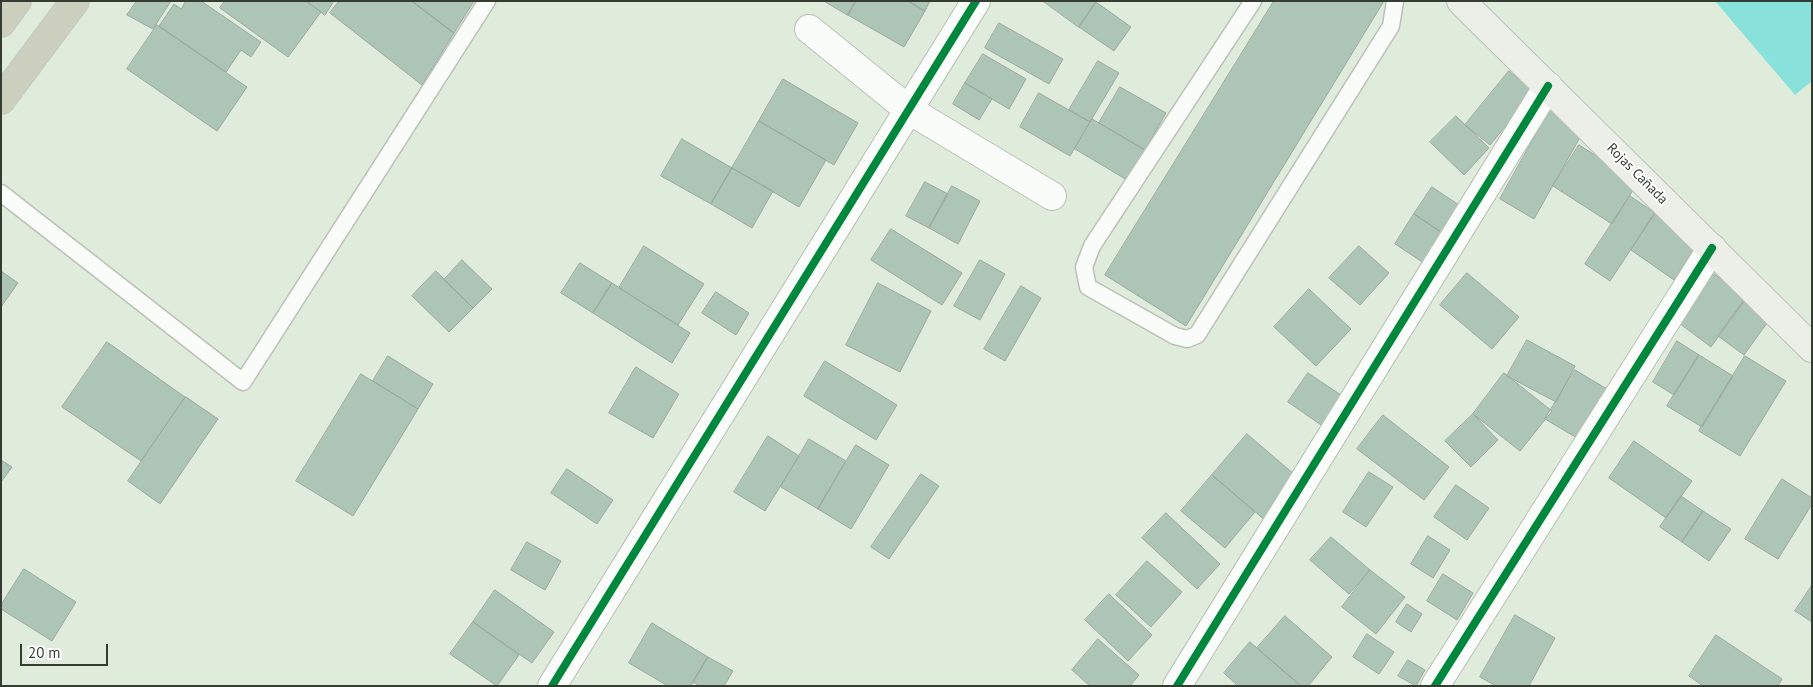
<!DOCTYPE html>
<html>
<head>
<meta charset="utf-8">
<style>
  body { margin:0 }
  #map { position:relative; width:1813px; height:687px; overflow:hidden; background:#e0ecdb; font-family:"PT Sans",sans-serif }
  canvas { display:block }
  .frame { position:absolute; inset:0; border:2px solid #353d32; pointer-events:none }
  .scale { position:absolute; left:20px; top:644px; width:88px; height:22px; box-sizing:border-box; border:2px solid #353d32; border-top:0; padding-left:6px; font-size:15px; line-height:18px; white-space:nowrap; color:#353d32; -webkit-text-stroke:4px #fff; paint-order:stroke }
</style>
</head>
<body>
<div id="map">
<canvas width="1813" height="687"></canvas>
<div class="frame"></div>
<div class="scale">20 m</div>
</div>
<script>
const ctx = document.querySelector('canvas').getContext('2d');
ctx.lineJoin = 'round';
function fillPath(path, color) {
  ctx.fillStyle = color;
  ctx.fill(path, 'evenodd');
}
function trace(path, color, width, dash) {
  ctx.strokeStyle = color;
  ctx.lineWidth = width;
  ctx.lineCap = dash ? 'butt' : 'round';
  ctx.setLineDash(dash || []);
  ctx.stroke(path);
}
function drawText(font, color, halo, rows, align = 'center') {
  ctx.font = font + ' "PT Sans",sans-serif';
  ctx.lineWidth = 4;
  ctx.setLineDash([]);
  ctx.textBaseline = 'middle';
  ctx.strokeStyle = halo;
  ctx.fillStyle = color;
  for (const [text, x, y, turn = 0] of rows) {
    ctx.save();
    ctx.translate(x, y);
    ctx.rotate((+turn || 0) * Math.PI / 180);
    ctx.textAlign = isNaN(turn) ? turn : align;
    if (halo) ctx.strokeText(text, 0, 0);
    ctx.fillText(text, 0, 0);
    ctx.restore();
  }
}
fillPath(new Path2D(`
  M1715,1H1812V81L1795,95Z`), '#89e1db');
const building = new Path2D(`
  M137,1H171L153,29L127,15Z
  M186,1H201L261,42L251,57L241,50L226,72L159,26L174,4L181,9Z
  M225,1H306L321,12L288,57L220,8Z
  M307,1H334L325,15Z
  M339,1H412L454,33L422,85L330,13Z
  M412,1H474L454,33Z
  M824,1H856L848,15Z
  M856,1H908L925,11L904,47L848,15Z
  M908,1H930L925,11Z
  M1043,1H1097L1079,27Z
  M1274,1H1384L1186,326L1105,275Z
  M1096,2L1131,27L1114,51L1079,27Z
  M999,23L1063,59L1049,84L985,48Z
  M157,25L247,87L217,131L127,69Z
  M983,54L1026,79L1009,109L965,83Z
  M1098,61L1119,73L1090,122L1069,110Z
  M1509,71L1534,92L1490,145L1465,125Z
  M783,79L858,123L834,165L759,121Z
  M965,83L992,99L979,120L953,104Z
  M1120,87L1166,113L1145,150L1099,123Z
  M1039,93L1090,122L1070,156L1020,127Z
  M1552,106L1587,125L1534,219L1500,199Z
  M1456,116L1489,148L1464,175L1430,142Z
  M1092,119L1145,150L1127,180L1075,149Z
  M759,121L826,160L799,207L732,168Z
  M682,139L732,168L711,204L661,176Z
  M1579,145L1638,182L1612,224L1553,186Z
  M732,168L773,191L752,228L711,204Z
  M925,182L948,194L929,228L906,216Z
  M952,186L980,201L958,244L929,228Z
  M1432,187L1468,211L1450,238L1414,214Z
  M1630,196L1655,213L1610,281L1585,264Z
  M1655,213L1697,245L1674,280L1631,250Z
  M1414,214L1450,238L1430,267L1395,244Z
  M891,229L962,273L942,305L871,260Z
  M644,246L704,284L678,325L619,288Z
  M1359,246L1389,273L1360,305L1329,278Z
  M462,260L492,289L473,308L444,280Z
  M980,260L1005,274L980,320L954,306Z
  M580,263L612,283L593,313L561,293Z
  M1,271L18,283L1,307Z
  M436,271L473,308L449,332L412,296Z
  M1467,273L1519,317L1492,349L1440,305Z
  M1714,274L1747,297L1711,347L1679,323Z
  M612,283L690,333L672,363L593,313Z
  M878,283L931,311L900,372L846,345Z
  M1021,286L1041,298L1005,361L984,349Z
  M1309,289L1351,329L1316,366L1274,327Z
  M716,292L749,313L736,335L702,313Z
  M1747,297L1772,316L1744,355L1718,336Z
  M1527,340L1575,366L1556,402L1507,376Z
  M1677,341L1699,355L1674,395L1653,382Z
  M107,342L185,397L141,461L62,407Z
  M1699,355L1733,376L1702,427L1667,406Z
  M388,356L433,384L418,409L373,381Z
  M1745,356L1786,381L1740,456L1699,431Z
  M825,361L897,405L876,440L804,396Z
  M636,367L679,394L653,438L609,413Z
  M1575,370L1607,389L1577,438L1545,419Z
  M1308,373L1347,399L1327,429L1288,402Z
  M1504,373L1552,411L1520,451L1473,414Z
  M361,374L418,409L353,516L296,481Z
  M186,397L218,419L160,504L128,481Z
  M1473,414L1498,440L1471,467L1445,441Z
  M1383,415L1449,467L1424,500L1357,449Z
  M1247,434L1301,480L1266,521L1212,475Z
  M768,436L799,456L765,511L734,492Z
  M809,439L846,461L818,509L781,487Z
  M1634,441L1692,481L1666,518L1609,478Z
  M856,445L889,465L851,529L818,509Z
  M1,460L12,467L1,482Z
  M567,469L613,500L597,524L551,493Z
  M1369,472L1393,487L1366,527L1343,512Z
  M921,474L939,486L889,559L871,547Z
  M1212,475L1255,512L1225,548L1181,511Z
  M1782,479L1812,498V504L1778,559L1745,539Z
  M1456,485L1489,508L1467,540L1434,517Z
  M1681,496L1703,511L1682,542L1660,527Z
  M1703,511L1731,529L1709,561L1682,542Z
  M1166,513L1220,564L1197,589L1142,538Z
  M1428,536L1450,550L1433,578L1411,564Z
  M1331,537L1370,570L1349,594L1310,560Z
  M527,542L561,561L545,590L511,570Z
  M1147,561L1182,592L1151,627L1116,595Z
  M24,569L76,602L52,641L1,609V605Z
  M1370,570L1405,597L1376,634L1342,607Z
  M1443,574L1473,593L1457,620L1427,601Z
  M1812,585V622L1795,611Z
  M495,590L554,632L532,663L473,622Z
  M1109,594L1152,635L1128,661L1085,620Z
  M1407,604L1422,614L1411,632L1396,622Z
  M1515,615L1555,638L1529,686H1496L1480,677Z
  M1285,616L1332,657L1308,686H1301L1257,648Z
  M473,622L519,655L497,686L450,654Z
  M652,623L708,657L691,686H668L629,663Z
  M1367,634L1394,652L1379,674L1353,657Z
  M1716,635L1782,679L1778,686H1703L1689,676Z
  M1098,639L1139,675L1130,686H1090L1072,670Z
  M1250,642L1301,686H1238L1224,673Z
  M708,657L733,671L724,686H699L693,682Z
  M1408,660L1425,670L1416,686L1398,676Z`);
fillPath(building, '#adc5b6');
trace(building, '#9ca89d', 1);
const lane = new Path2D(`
  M1253,1L1092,246L1084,267L1088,287L1175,336L1187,339L1197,335L1391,26L1395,1
  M1,193L243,382L487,1`);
const street = new Path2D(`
  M809,29L909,110L1052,196
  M552,686L976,1
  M1177,686L1548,86
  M1435,686L1712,248`);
const secondary = new Path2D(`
  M1461,1L1812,348`);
const highway = new Path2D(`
  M1,23L17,1
  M1,100L75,1`);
trace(lane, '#b9c2b6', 19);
trace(street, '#b9c2b6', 30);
trace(secondary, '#b9c2b6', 30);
trace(highway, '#c4cac2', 30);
trace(lane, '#fafcfa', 16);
trace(street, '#fafcfa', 28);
trace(secondary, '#eceee8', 28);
trace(highway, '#cccebe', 28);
trace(new Path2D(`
  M552,686L976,1
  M1177,686L1548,86
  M1435,686L1712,248`), '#00873e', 8);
drawText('14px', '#353d32', '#fff', [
  ["Rojas Cañada",1637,174,45]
]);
</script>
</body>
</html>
